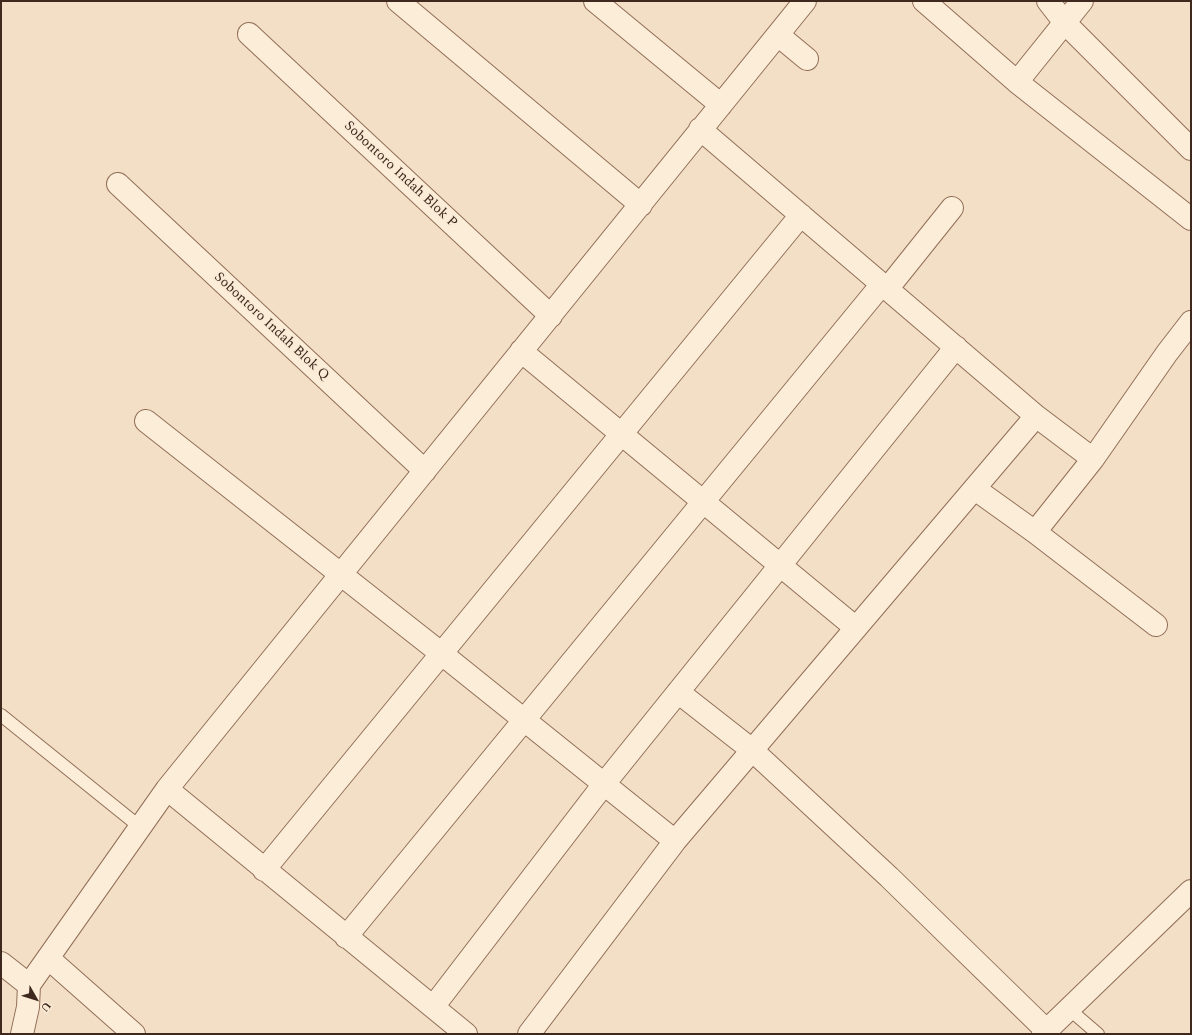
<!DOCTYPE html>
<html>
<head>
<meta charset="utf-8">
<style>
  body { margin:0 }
  #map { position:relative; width:1192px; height:1035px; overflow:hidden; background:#f3dfc5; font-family:Spectral,serif }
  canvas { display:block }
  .frame { position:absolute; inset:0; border:2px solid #3f291e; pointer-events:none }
  .north { position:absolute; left:16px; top:979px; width:40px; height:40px; -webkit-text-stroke:3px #f9ead5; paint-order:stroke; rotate:129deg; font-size:11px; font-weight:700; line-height:16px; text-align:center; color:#3f291e }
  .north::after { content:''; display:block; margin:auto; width:14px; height:18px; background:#3f291e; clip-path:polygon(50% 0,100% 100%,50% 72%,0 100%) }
</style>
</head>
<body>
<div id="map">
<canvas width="1192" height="1035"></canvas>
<div class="frame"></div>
<div class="north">U</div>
</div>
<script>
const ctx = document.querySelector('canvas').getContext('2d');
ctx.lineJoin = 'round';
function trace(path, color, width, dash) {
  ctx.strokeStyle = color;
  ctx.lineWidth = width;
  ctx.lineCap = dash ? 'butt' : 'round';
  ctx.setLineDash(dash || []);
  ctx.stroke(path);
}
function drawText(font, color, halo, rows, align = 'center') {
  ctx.font = font + ' Spectral,serif';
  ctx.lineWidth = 3.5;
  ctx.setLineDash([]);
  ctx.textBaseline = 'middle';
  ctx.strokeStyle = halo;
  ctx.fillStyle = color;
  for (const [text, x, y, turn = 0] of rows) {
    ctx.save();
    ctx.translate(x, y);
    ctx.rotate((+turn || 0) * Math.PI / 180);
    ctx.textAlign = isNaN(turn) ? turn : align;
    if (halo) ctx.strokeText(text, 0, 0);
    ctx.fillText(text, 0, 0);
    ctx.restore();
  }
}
const service = new Path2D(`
  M1,715L140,827
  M1069,1009L1098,1034`);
const minor = new Path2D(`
  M398,1L641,205
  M595,1L721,105
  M924,1L1017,82L1191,219
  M1048,1L1065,23L1191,149
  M249,34L551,316
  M778,35L807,59
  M1017,82L1082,1
  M118,184L425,471
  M888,288L952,208
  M521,351L856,628
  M1036,416L1093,459
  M146,421L442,654L675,841
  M975,489L1035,532L1156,625
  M1035,532L1093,459L1167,353L1191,322
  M678,692L752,750L889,877L1047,1031
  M167,789L466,1034
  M264,870L801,215
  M346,937L882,284
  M48,958L134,1034
  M1,963L29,985
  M433,1007L604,784L956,347
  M22,1034L28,1007L29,985L167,789L805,1
  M529,1034L675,841L1036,416L700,129
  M1043,1034L1191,891`);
trace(service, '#916e58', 14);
trace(minor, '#916e58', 24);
trace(service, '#fcedd9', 12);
trace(minor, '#fcedd9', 22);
drawText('14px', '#3f291e', '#f9ead5', [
  ["Sobontoro Indah Blok P",400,175,43],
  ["Sobontoro Indah Blok Q",271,327,43]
]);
</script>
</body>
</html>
